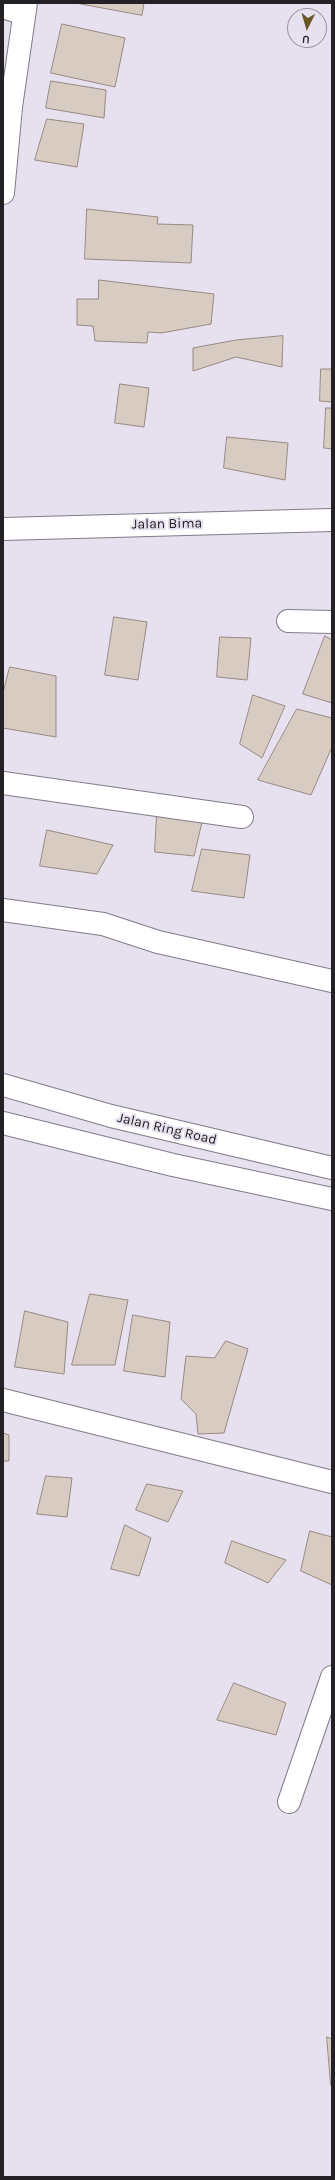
<!DOCTYPE html>
<html>
<head>
<meta charset="utf-8">
<style>
  body { margin:0 }
  #map { position:relative; width:335px; height:2180px; overflow:hidden; background:#e7e1ef; font-family:Karla,sans-serif }
  canvas { display:block }
  .frame { position:absolute; inset:0; border:4px solid #232126; pointer-events:none }
  .north { position:absolute; left:287px; top:8px; width:40px; height:40px; box-sizing:border-box; background:#e7e1ef; border:1px solid #99949f; border-radius:50%; rotate:185deg; font-size:11px; font-weight:700; line-height:16px; text-align:center; color:#232126 }
  .north::after { content:''; display:block; margin:auto; width:14px; height:18px; background:#6c5827; clip-path:polygon(50% 0,100% 100%,50% 72%,0 100%) }
</style>
</head>
<body>
<div id="map">
<canvas width="335" height="2180"></canvas>
<div class="frame"></div>
<div class="north">U</div>
</div>
<script>
const ctx = document.querySelector('canvas').getContext('2d');
ctx.lineJoin = 'round';
function fillPath(path, color) {
  ctx.fillStyle = color;
  ctx.fill(path, 'evenodd');
}
function trace(path, color, width, dash) {
  ctx.strokeStyle = color;
  ctx.lineWidth = width;
  ctx.lineCap = dash ? 'butt' : 'round';
  ctx.setLineDash(dash || []);
  ctx.stroke(path);
}
function drawText(font, color, halo, rows, align = 'center') {
  ctx.font = font + ' Karla,sans-serif';
  ctx.lineWidth = 4;
  ctx.setLineDash([]);
  ctx.textBaseline = 'middle';
  ctx.strokeStyle = halo;
  ctx.fillStyle = color;
  for (const [text, x, y, turn = 0] of rows) {
    ctx.save();
    ctx.translate(x, y);
    ctx.rotate((+turn || 0) * Math.PI / 180);
    ctx.textAlign = isNaN(turn) ? turn : align;
    if (halo) ctx.strokeText(text, 0, 0);
    ctx.fillText(text, 0, 0);
    ctx.restore();
  }
}
const building = new Path2D(`
  M76,3H144L142,15Z
  M62,24L125,38L115,87L51,73Z
  M51,81L106,90L104,118L46,108Z
  M47,119L84,124L77,167L35,160Z
  M87,209L158,217L157,224L193,225L191,263L85,259Z
  M99,280L214,294L211,324L161,333L148,332L147,343L95,341L93,326L77,325V299H98Z
  M283,336L282,367L236,357L193,371V348L236,340Z
  M321,369H332V402L320,401Z
  M120,384L149,388L144,427L115,423Z
  M326,408H332V449L324,448Z
  M227,437L288,443L285,480L224,468Z
  M114,617L147,622L138,680L105,675Z
  M325,636L332,640V703L303,694Z
  M220,637L251,638L247,680L217,677Z
  M10,667L56,676V737L3,728V693Z
  M253,695L285,706L262,758L240,744Z
  M297,709L332,718V747L311,795L258,780Z
  M157,814L203,818L194,856L155,852Z
  M47,830L113,845L97,874L40,866Z
  M202,849L250,855L244,898L192,891Z
  M90,1294L128,1300L115,1365H72Z
  M25,1311L68,1322L64,1374L15,1367Z
  M133,1315L170,1322L165,1377L124,1371Z
  M226,1341L248,1349L224,1433L198,1434L196,1414L181,1399L186,1356L214,1358Z
  M3,1433L9,1435V1461H3Z
  M46,1476L72,1478L67,1517L37,1514Z
  M147,1484L183,1491L168,1522L136,1510Z
  M125,1525L151,1538L139,1576L111,1569Z
  M310,1531L332,1537V1585L301,1571Z
  M232,1541L286,1560L268,1583L225,1563Z
  M234,1683L286,1703L276,1735L217,1720Z
  M327,2037L332,2039V2085H331Z`);
fillPath(building, '#d8cbc2');
trace(building, '#968a83', 1);
const minor = new Path2D(`
  M3,7L24,14
  M3,193L11,107L26,3
  M3,529L332,520
  M288,621L332,622
  M3,783L242,817
  M3,910L103,924L158,942L332,981
  M3,1400L332,1482
  M289,1802L332,1677`);
const highway = new Path2D(`
  M3,1085L111,1116L332,1168
  M3,1123L173,1165L332,1199`);
trace(minor, '#807b87', 24);
trace(highway, '#807b87', 24);
trace(minor, '#fff', 22);
trace(highway, '#fff', 22);
drawText('14px', '#232126', '#e7e1ef', [
  ["Jalan Bima",167,524,-1],
  ["Jalan Ring Road",167,1129,13]
]);
</script>
</body>
</html>
